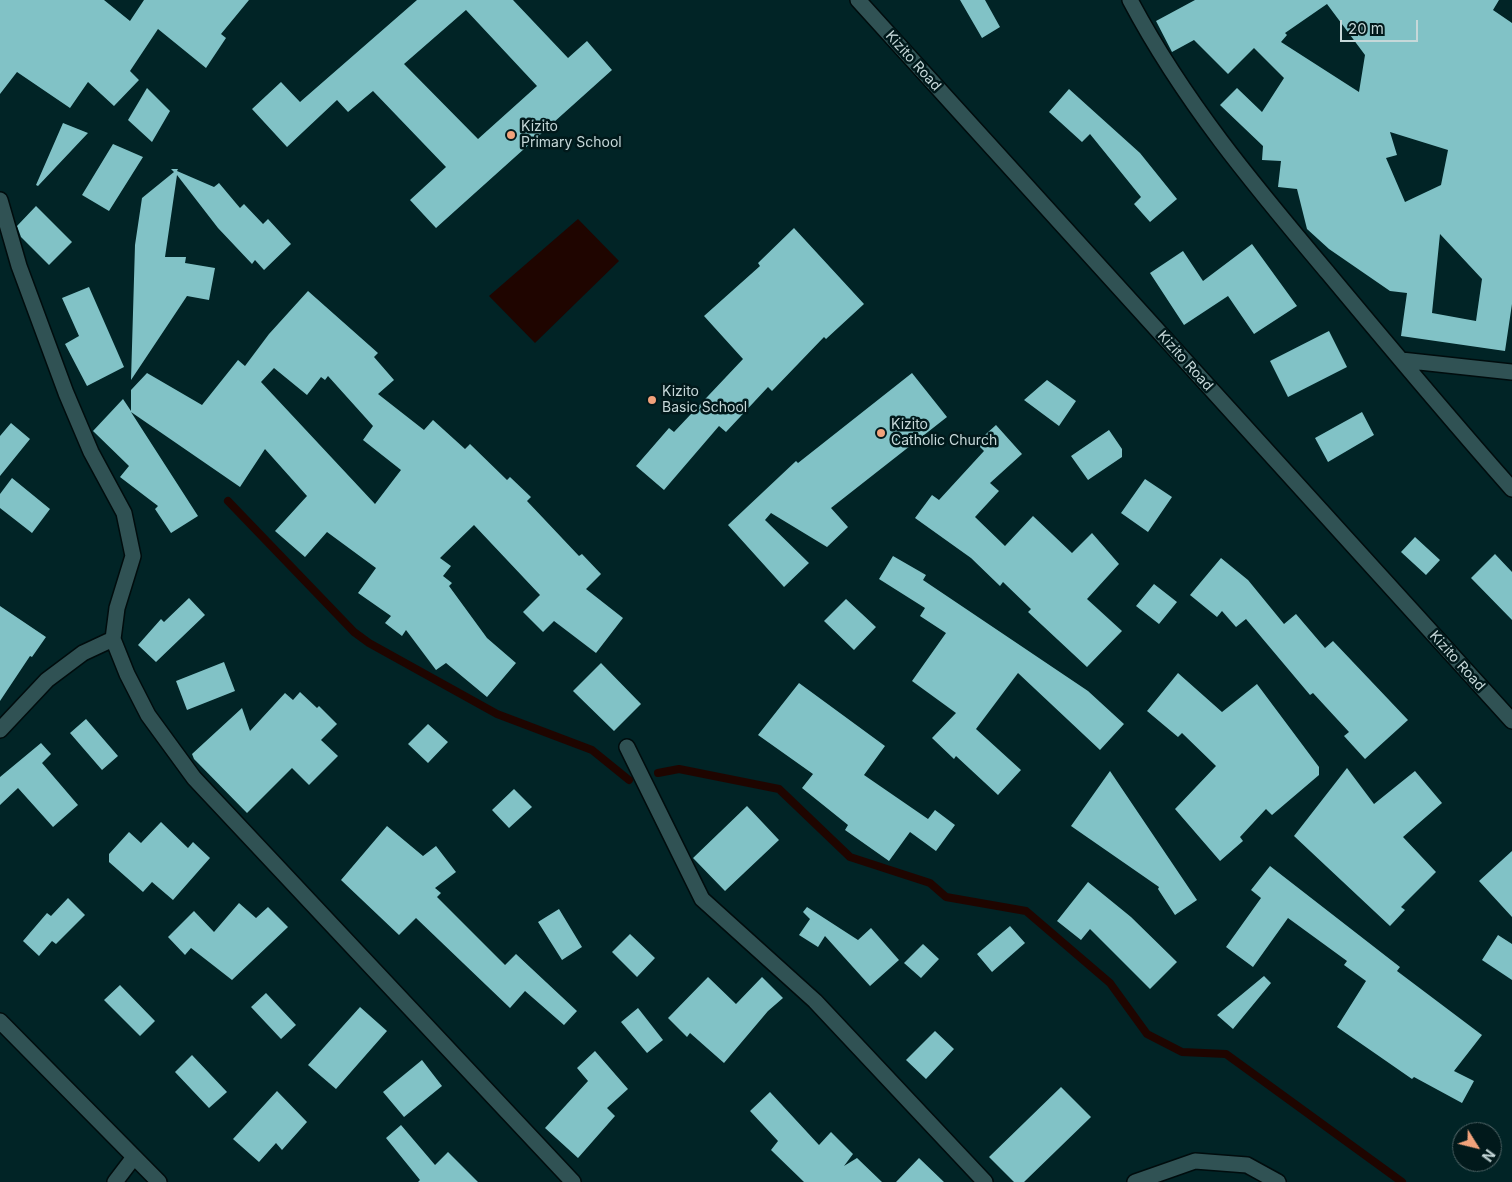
<!DOCTYPE html>
<html>
<head>
<meta charset="utf-8">
<style>
  body { margin:0 }
  #map { position:relative; width:1512px; height:1182px; overflow:hidden; background:#012426; font-family:Inter,sans-serif }
  canvas { display:block }
  .north { position:absolute; left:1452px; top:1122px; width:50px; height:50px; box-sizing:border-box; background:#01191b; border:1px solid #506567; border-radius:50%; rotate:126deg; font-size:14px; font-weight:700; line-height:20px; text-align:center; color:#c6d8d9 }
  .north::after { content:''; display:block; margin:auto; width:18px; height:22px; background:#f1a27b; clip-path:polygon(50% 0,100% 100%,50% 72%,0 100%) }
  .scale { position:absolute; left:1340px; top:20px; width:78px; height:22px; box-sizing:border-box; border:2px solid #c6d8d9; border-top:0; padding-left:6px; font-size:15px; line-height:18px; white-space:nowrap; color:#c6d8d9; -webkit-text-stroke:4px #01191b; paint-order:stroke }
</style>
</head>
<body>
<div id="map">
<canvas width="1512" height="1182"></canvas>
<div class="north">N</div>
<div class="scale">20 m</div>
</div>
<script>
const ctx = document.querySelector('canvas').getContext('2d');
ctx.lineJoin = 'round';
function fillPath(path, color) {
  ctx.fillStyle = color;
  ctx.fill(path, 'evenodd');
}
function trace(path, color, width, dash) {
  ctx.strokeStyle = color;
  ctx.lineWidth = width;
  ctx.lineCap = dash ? 'butt' : 'round';
  ctx.setLineDash(dash || []);
  ctx.stroke(path);
}
function drawText(font, color, halo, rows, align = 'center') {
  ctx.font = font + ' Inter,sans-serif';
  ctx.lineWidth = 5;
  ctx.setLineDash([]);
  ctx.textBaseline = 'middle';
  ctx.strokeStyle = halo;
  ctx.fillStyle = color;
  for (const [text, x, y, turn = 0] of rows) {
    ctx.save();
    ctx.translate(x, y);
    ctx.rotate((+turn || 0) * Math.PI / 180);
    ctx.textAlign = isNaN(turn) ? turn : align;
    if (halo) ctx.strokeText(text, 0, 0);
    ctx.fillText(text, 0, 0);
    ctx.restore();
  }
}
fillPath(new Path2D(`
  M578,219L619,261L535,343L489,296Z`), '#1f0500');
trace(new Path2D(`
  M228,501L354,632L369,643L497,714L592,750L629,780
  M658,773L679,769L779,789L850,857L930,883L946,897L1026,911L1110,983L1147,1034L1182,1052L1226,1054L1402,1182`), '#1f0500', 8);
fillPath(new Path2D(`
  M0,0H104L130,21L144,0H249L221,34L226,38L206,68L158,29L130,71L139,80L114,106L88,82L70,108L17,72L0,94Z
  M417,0H513L568,58L587,41L612,70L436,228L410,200L446,167L373,91L348,112L337,100L287,147L252,109L281,82L300,102ZM466,10L537,86L478,139L404,64Z
  M960,0H985L1000,27L982,38Z
  M1195,0H1499L1493,10L1512,23V304L1505,351L1401,336L1407,293L1390,291L1329,249L1307,229L1297,189L1278,187L1281,161L1262,160L1263,146L1220,105L1237,88L1262,112L1284,78L1254,48L1228,74L1194,40L1172,52L1156,21ZM1327,4L1365,55L1359,92L1281,42L1287,35L1285,33ZM1390,132L1448,150L1441,185L1405,202L1386,158L1397,155ZM1440,234L1482,279L1476,321L1432,313Z
  M147,88L170,111L152,142L128,120Z
  M1069,89L1140,153L1177,199L1150,222L1134,204L1141,197L1090,134L1082,142L1049,112Z
  M63,123L88,133L38,186L36,185Z
  M113,144L143,157L109,211L82,195Z
  M171,169H178L177,171L214,187L219,183L240,208L244,204L263,224L268,219L291,244L264,270L255,260L252,264L218,228L177,175L165,257H186L185,263L215,268L209,300L187,296L131,380L135,245L142,198L174,172Z
  M36,206L72,242L49,265L21,237L17,226Z
  M794,228L864,304L826,339L824,337L772,391L768,387L726,432L719,426L664,490L636,466L669,428L674,432L743,359L704,316L760,266L758,263Z
  M1252,244L1297,306L1254,334L1228,296L1184,325L1150,273L1183,251L1203,281Z
  M89,287L124,367L87,386L65,344L79,336L62,298Z
  M308,291L378,353L374,357L394,380L378,394L424,430L433,420L465,449L470,444L507,480L510,477L531,497L527,501L579,556L582,554L601,574L586,589L623,618L596,653L554,621L543,632L523,612L540,595L474,525L440,558L451,566L443,576L452,583L449,586L487,638L516,663L487,697L446,663L436,670L406,630L402,636L385,623L391,616L358,593L376,568L327,532L305,557L275,531L307,496L265,449L240,487L131,412L198,516L171,533L155,509L158,506L120,477L129,466L93,431L123,399L131,411V390L147,373L202,405L238,360L245,366L269,334ZM274,368L307,395L321,377L325,380L328,376L373,426L363,440L401,470L375,504L261,382Z
  M1329,331L1347,367L1288,397L1270,361Z
  M912,373L947,417L831,508L848,527L827,547L771,513L765,520L809,563L784,587L728,525L796,461L798,463Z
  M1047,380L1076,401L1059,426L1024,400Z
  M1362,412L1374,435L1328,462L1315,438Z
  M11,423L30,439L0,476V436Z
  M996,425L1022,454L990,483L999,491L975,517L1005,546L1033,516L1072,553L1092,533L1119,564L1087,599L1122,631L1087,667L1028,612L1031,609L1003,582L1000,586L971,558L915,518L932,495L939,500L984,451L976,443Z
  M1109,430L1122,449V457L1088,480L1071,456Z
  M12,478L50,509L32,533L0,508V494Z
  M1145,479L1172,497L1148,532L1121,513Z
  M1415,537L1440,560L1426,575L1401,552Z
  M1495,554L1512,572V620L1471,578Z
  M893,556L926,575L923,580L1088,691L1124,724L1100,750L1018,673L976,729L1021,770L998,795L956,756L954,759L932,738L956,713L912,681L946,633L920,616L925,608L879,579Z
  M1221,558L1248,580L1284,624L1296,614L1325,648L1333,641L1408,720L1365,759L1344,736L1349,732L1313,693L1310,695L1246,619L1236,627L1222,611L1217,617L1190,595Z
  M1154,584L1177,602L1159,624L1136,606Z
  M189,598L205,615L156,662L138,645L161,619L164,622Z
  M846,599L876,627L854,650L824,621Z
  M0,606L46,637L32,657L30,656L0,701Z
  M224,662L235,691L187,710L176,681Z
  M601,663L641,704L614,731L573,691Z
  M1178,673L1222,712L1257,684L1319,767V775L1272,815L1266,809L1240,837L1243,841L1220,861L1175,809L1216,766L1182,733L1178,737L1147,711Z
  M799,683L885,746L864,775L928,819L935,810L955,825L936,851L910,832L889,861L845,830L848,825L802,788L813,774L758,735Z
  M300,692L317,708L319,706L337,724L321,740L338,756L309,785L292,768L247,813L194,759L192,754L242,708L250,731L285,693L293,700Z
  M86,719L118,756L102,770L70,733Z
  M428,724L448,742L428,763L408,744Z
  M41,743L51,754L42,763L78,805L53,827L18,788L0,805V777Z
  M1347,768L1374,804L1415,771L1442,803L1403,837L1436,872L1401,907L1405,910L1390,926L1294,836Z
  M1110,771L1197,900L1175,915L1158,889L1159,887L1071,826Z
  M514,789L532,807L509,828L492,810Z
  M747,806L779,840L725,891L693,858Z
  M161,822L188,848L193,842L210,858L173,900L152,882L143,892L109,862V854L129,832L141,843Z
  M387,826L423,856L436,846L456,872L435,888L441,893L437,897L505,965L516,954L577,1011L564,1025L525,991L510,1008L416,918L399,935L341,880Z
  M1512,851V917L1479,881Z
  M1270,866L1400,967L1397,971L1482,1035L1454,1071L1474,1081L1462,1103L1414,1077L1412,1079L1337,1027L1366,981L1344,965L1347,961L1288,918L1253,967L1226,947L1261,898L1251,890Z
  M1088,882L1131,917L1177,962L1150,989L1090,929L1081,940L1057,921Z
  M68,898L85,915L56,944L52,941L39,956L23,941L47,913L51,916Z
  M239,903L256,918L268,907L288,927L232,980L191,948L185,955L168,937L194,911L214,932Z
  M807,907L858,940L871,928L899,960L870,986L825,936L818,947L799,935L810,919L803,912Z
  M559,909L582,947L562,960L538,922Z
  M1010,926L1025,943L992,972L977,954Z
  M630,934L655,958L637,977L612,952Z
  M1498,935L1512,944V980L1482,960Z
  M923,944L939,959L921,978L904,963Z
  M1264,976L1271,983L1233,1029L1217,1015Z
  M708,977L736,1004L762,977L783,998L768,1011L724,1063L690,1033L687,1037L668,1018Z
  M120,985L155,1021L140,1036L104,1000Z
  M266,993L296,1025L281,1039L251,1007Z
  M360,1007L387,1031L336,1089L308,1065Z
  M638,1008L663,1040L647,1053L621,1022Z
  M935,1031L954,1049L926,1079L906,1060Z
  M595,1051L628,1089L607,1108L615,1116L578,1158L545,1128L588,1081L577,1068Z
  M192,1055L227,1092L209,1108L175,1072Z
  M422,1060L442,1086L404,1117L383,1092Z
  M1061,1087L1091,1117L1024,1182H1014L989,1157Z
  M277,1091L307,1122L282,1150L276,1143L259,1162L233,1139Z
  M770,1092L819,1145L831,1132L853,1154L844,1166L857,1158L882,1182H804L771,1150L778,1141L750,1111Z
  M401,1125L435,1165L448,1152L478,1182H418L420,1180L386,1138Z
  M919,1158L944,1182H896Z`), '#81c2c6');
const street = new Path2D(`
  M858,0L1512,721
  M1130,0C1184,102 1254,185 1328,273C1388,345 1449,418 1512,489
  M0,200L19,266L66,393L91,452L124,513L133,556L117,608L113,639L127,674L148,715L194,778L573,1182
  M1401,360L1512,372
  M0,730L47,680L83,653L113,639
  M627,747L702,899L815,1001L985,1182
  M0,1021L159,1182
  M115,1182L134,1157
  M1135,1182L1195,1161L1247,1165L1278,1182`);
trace(street, '#000c0d', 18);
trace(street, '#305254', 15);
for (const [x, y, r, color] of [
  [511,135,5,"#f1a27b"],
  [652,400,5,"#f1a27b"],
  [881,433,5,"#f1a27b"]
]) {
  const dot = new Path2D();
  dot.arc(x, y, r, 0, 2 * Math.PI);
  ctx.fillStyle = color;
  ctx.fill(dot);
  trace(dot, '#01191b', 2);
}
drawText('14px', '#c6d8d9', '#01191b', [
  ["Kizito Road",913,61,48],
  ["Kizito Road",1185,361,48],
  ["Kizito Road",1457,661,48]
]);
drawText('14px', '#c6d8d9', '#01191b', [
  ["Kizito",521,127],
  ["Primary School",521,143],
  ["Kizito",662,392],
  ["Basic School",662,408],
  ["Kizito",891,425],
  ["Catholic Church",891,441]
], 'left');
</script>
</body>
</html>
